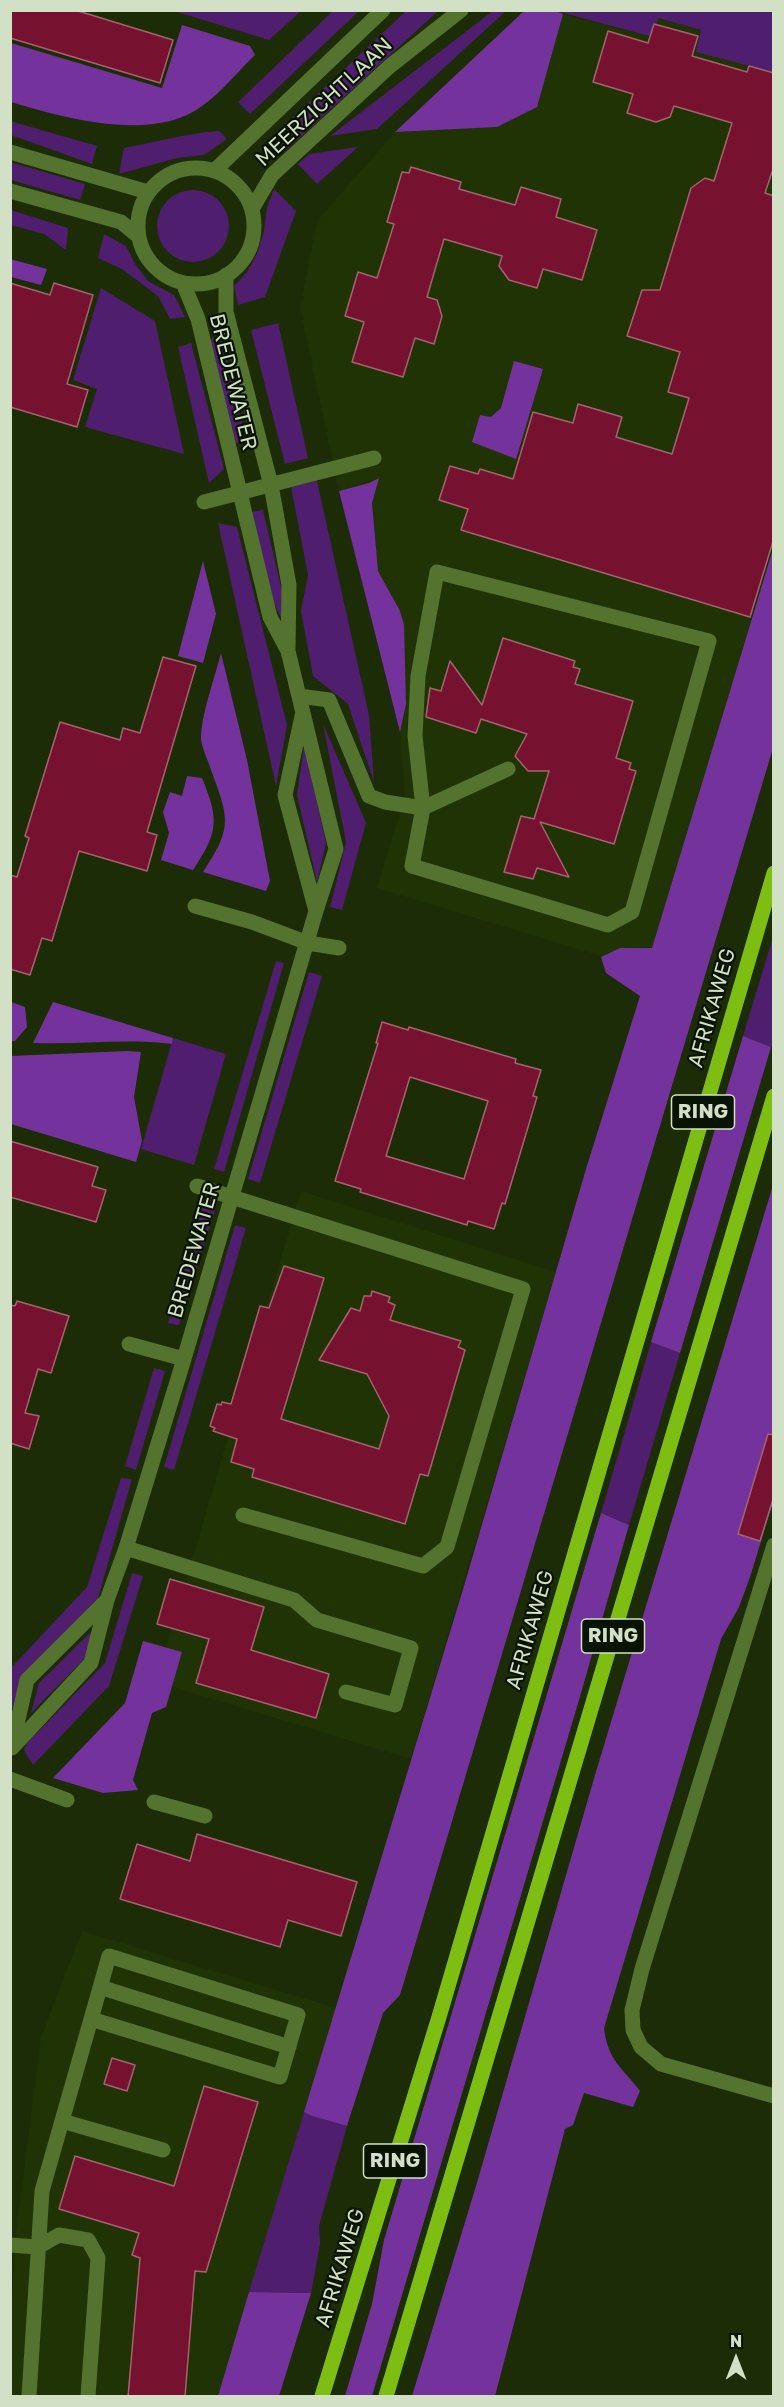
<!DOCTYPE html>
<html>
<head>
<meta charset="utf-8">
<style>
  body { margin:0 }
  #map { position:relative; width:784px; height:2407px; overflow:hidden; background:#1c2c06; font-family:"Golos Text",sans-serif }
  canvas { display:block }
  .frame { position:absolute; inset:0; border:12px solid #d2e1c5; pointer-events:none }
  .north { position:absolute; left:706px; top:2329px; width:60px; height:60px; -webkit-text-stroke:4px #091302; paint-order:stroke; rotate:0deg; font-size:16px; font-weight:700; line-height:24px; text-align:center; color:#d2e1c5 }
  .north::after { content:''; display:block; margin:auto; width:21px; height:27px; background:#d2e1c5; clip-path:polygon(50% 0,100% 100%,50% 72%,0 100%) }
</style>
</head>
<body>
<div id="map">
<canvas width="784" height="2407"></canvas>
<div class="frame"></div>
<div class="north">N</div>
</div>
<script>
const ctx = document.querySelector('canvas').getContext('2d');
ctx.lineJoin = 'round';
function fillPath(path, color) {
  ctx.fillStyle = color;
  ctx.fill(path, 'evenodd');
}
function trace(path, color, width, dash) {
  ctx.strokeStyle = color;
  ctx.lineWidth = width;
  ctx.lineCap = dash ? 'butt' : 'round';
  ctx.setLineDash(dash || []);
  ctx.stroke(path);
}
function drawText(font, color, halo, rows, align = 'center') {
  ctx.font = font + ' "Golos Text",sans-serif';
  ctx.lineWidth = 4.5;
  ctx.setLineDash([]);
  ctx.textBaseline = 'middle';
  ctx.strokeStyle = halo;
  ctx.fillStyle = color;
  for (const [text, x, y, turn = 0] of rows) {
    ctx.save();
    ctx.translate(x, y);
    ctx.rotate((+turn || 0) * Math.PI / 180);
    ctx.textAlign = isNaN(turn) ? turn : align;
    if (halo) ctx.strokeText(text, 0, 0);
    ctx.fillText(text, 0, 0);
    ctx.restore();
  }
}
fillPath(new Path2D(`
  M563,14L652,37L658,18L701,30L773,41V547L653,947L622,948L601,956L377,888L405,796L400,732L406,704L400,611L378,571L372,503L379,478L339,491L300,308L317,221L395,132L497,127L536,107Z
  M301,1191L556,1272L411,1759L156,1682Z
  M82,1931L336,2008L218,2396H11V2313L16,2233L41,2037Z`), '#203305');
fillPath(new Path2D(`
  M494,10L506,11L377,129L330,136Z
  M174,11H301L269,40Z
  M333,11H359L250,114L238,102Z
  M406,11H438L285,151L272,137Z
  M556,11H773V72L696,52L701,30L658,18L653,37Z
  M10,121L97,146L92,164L11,135Z
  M219,131L227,139L204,155L177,158L119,174L124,148C156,142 188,133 219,131Z
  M358,147L317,184L298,164L309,154Z
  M10,162L85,184L80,200L11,180Z
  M274,189L296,211L265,297L238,305L234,286L247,272L257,254L264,231L267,207Z
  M157 226a36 36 0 1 1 72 0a36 36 0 1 1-72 0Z
  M11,210L68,228L66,250L44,234L11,225Z
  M104,234L126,246L135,264L148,281L174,295L185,317L170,319L158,296L122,269L98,258Z
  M101,288L155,321L184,454L85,427L97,389L73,380Z
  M278,323L308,458L285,464L251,330Z
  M221,336L238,404L242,421V440L237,443L234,441L210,339Z
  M191,343L224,469L209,483L178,347Z
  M317,481L369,715L374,782L348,704L313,676L301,611L308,575L291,487Z
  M263,510L282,591L281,618L273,600L252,512Z
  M218,523L237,527L287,725L276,786Z
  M323,724L366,823L342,910L330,907L346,842Z
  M304,746L326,843L317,882L297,795Z
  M773,937L774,1040L771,1047L743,1036Z
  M276,961L284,963L224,1172L214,1169Z
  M309,972L322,976L260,1183L248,1179Z
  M173,1038L226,1054L194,1165L141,1149Z
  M206,1194L219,1197L179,1325L168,1323Z
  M235,1225L246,1228L174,1470L164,1467Z
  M651,1342L680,1353L629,1525L601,1513Z
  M154,1368L165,1371L136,1470L125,1466Z
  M121,1478L132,1479L98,1598L23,1676L11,1712V1668L87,1587Z
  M132,1573L143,1576L109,1686L33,1765L24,1750L27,1743L105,1663Z
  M93,1630L86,1657L31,1713L39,1683Z
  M304,2112L312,2116L347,2126L319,2226L320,2244L311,2293L249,2292Z`), '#501e6e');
fillPath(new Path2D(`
  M524,11H556L563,14L537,107L497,127L395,132Z
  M182,25L250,46L255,55C238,71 222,92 202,106C153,143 64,118 11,102V43L162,88Z
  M10,259L47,269L41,285L11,277Z
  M514,361L543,369L516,459L472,442L480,415L491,417L501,408Z
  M379,478L372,503L378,571L400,611L404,625L406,704L400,732L339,491L369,483Z
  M773,549V748L400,1995L383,2013L347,2126L312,2116L304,2112L464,1586L586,1169L640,996L606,973L601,957L620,948H652Z
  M203,561L216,614L203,663L178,656Z
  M221,653L247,760L270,881L266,891L203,872C233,827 229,819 211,770C208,760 202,749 201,739C201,715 215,677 221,653Z
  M187,776L202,778C219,820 219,831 193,870L161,860L169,833L163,812L170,792L182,796Z
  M11,1002L25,1007L27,1027L15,1041H11Z
  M53,1002L173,1038L172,1044C125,1038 79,1045 33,1043Z
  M743,1036L771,1047L680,1353L651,1342Z
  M127,1051L141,1052L134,1097L142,1141L136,1162L11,1124V1056Z
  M773,1185V1502L750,1577L739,1607L721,1639L604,2028C608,2061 622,2067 640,2091L633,2107L584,2093L573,2125L565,2129L495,2396H412L476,2186L595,1775Z
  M601,1513L629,1525L579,1700L372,2396H345L372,2304L384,2240Z
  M143,1641L182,1652L166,1707L152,1713L133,1780L138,1790L103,1793L53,1778L125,1703Z
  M249,2292L311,2293L279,2396H218Z`), '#74339c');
const building = new Path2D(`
  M10,10H75L173,40L160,83L10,38Z
  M654,24L698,36L692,56L747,72L749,66L774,73V166L765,193L774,196V538L750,617L461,530L468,509L439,500L450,466L478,474L480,469L513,479L533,412L573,423L578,404L622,417L616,437L672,454L689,398L668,392L680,352L627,336L642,290H660L691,188L705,178L714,181L732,123L674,106L670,117L656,122L627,113L633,94L593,82L608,31L648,43Z
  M411,167L461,182L459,189L515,205L521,187L561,199L556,217L597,230L582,280L543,269L537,288L509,280L499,266L502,256L444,239L427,297L437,300L442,316L434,344L415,338L403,377L352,362L364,322L345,316L358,272L377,278L394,224L387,222L402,172L409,173Z
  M10,283L50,295L54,283L93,295L67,384L88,390L77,427L10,407Z
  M503,638L575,661L573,667L580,669L575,684L633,701L616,758L631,763L629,769L636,771L614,844L540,822L569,877L537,868L533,879L504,872L521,816L534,819L549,771H528L515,756L527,734L481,719L476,733L426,717L430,688L441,691L450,661L482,705Z
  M163,657L196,666L147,832L157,835L147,871L79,851L52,941L42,938L30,975L10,969V875L17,877L29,838L25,836L60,722L120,740L123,728L140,733Z
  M382,1022L408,1030L409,1027L516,1059L515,1063L541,1070L533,1096L537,1097L505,1204L502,1203L494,1229L468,1221L467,1225L360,1192L361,1189L335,1181L378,1043H376ZM410,1077L488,1101L464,1179L386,1156Z
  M10,1141L98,1167L92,1186L106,1190L96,1222L10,1197Z
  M284,1266L324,1278L281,1419L379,1449L389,1416L367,1374L319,1360L351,1308L360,1311L364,1296H371L372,1291L390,1297L388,1302L395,1305L390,1320L461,1341L458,1347L465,1350L428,1476L420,1474L405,1524L252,1477L254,1469L231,1462L237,1439L213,1431L215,1428L210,1426L217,1404L221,1405L222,1402L231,1404L260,1306L269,1308Z
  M17,1301L69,1316L51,1373L38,1369L25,1413L39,1416L29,1449L10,1443V1305L15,1306Z
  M768,1434L774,1435V1496L760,1541L738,1534Z
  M170,1579L264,1607L251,1650L329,1674L316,1718L196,1683L209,1639L157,1624Z
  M197,1834L357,1882L341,1936L288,1920L280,1947L120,1899L137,1844L190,1861Z
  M112,2058L135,2065L127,2091L104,2084Z
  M204,2086L258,2102L206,2272L195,2271L185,2397H128L140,2258L132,2255L139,2233L59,2209L75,2156L174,2186Z`);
fillPath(building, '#761230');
trace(building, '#a2646e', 1.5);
trace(new Path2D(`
  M10,152L148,192
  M138 226a58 58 0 1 1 116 0a58 58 0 1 1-116 0Z
  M214,171L383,10
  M10,191L121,222L138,236
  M252,209L272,175L390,66L461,10
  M226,275V312L271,485L289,585L288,649
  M204,502L374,458
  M437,572L709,641L632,912L608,925L412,866L423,808L415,736L418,676Z
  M299,696L329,700L369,796L385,802L423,808L508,769
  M302,716L285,795L316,911
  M195,906L252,922L308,943L339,948
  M197,1186L523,1289L447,1547L423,1566L243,1515
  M129,1344L184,1359
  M774,1545L642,1969L632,2010L633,2030L641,2047L661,2064L774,2096
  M126,1548L294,1600L317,1620L411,1648L395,1705L346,1692
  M12,1746L27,1680L107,1600
  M12,1748L91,1663L107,1600L126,1548L184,1359L316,911L336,849L288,651L270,617L198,319L183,283
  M10,1779L67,1800
  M154,1802L205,1816
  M100,1987L289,2047
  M62,2121L163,2150
  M10,2245L38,2247L59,2235L88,2240L98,2258L88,2396
  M29,2396L42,2191L109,1956L298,2015L280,2077L91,2019`), '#53732f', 15);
trace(new Path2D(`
  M322,2396L439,2017L774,873
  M386,2396L774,1096`), '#7ebe12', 15);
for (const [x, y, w] of [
  [703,1112,63],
  [613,1636,63],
  [395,2161,63]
]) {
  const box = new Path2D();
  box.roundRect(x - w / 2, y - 17, w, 34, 4.5);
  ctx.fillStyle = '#091302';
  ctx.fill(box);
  trace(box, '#d2e1c5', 1.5);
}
drawText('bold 20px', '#d2e1c5', null, [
  ["RING",703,1112],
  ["RING",613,1636],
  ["RING",395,2161]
]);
drawText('21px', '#d2e1c5', '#091302', [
  ["MEERZICHTLAAN",324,102,-43],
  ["BREDEWATER",233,382,76],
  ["AFRIKAWEG",712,1008,-74],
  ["BREDEWATER",194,1250,-74],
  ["AFRIKAWEG",530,1630,-74],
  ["AFRIKAWEG",340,2268,-73]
]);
</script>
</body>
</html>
